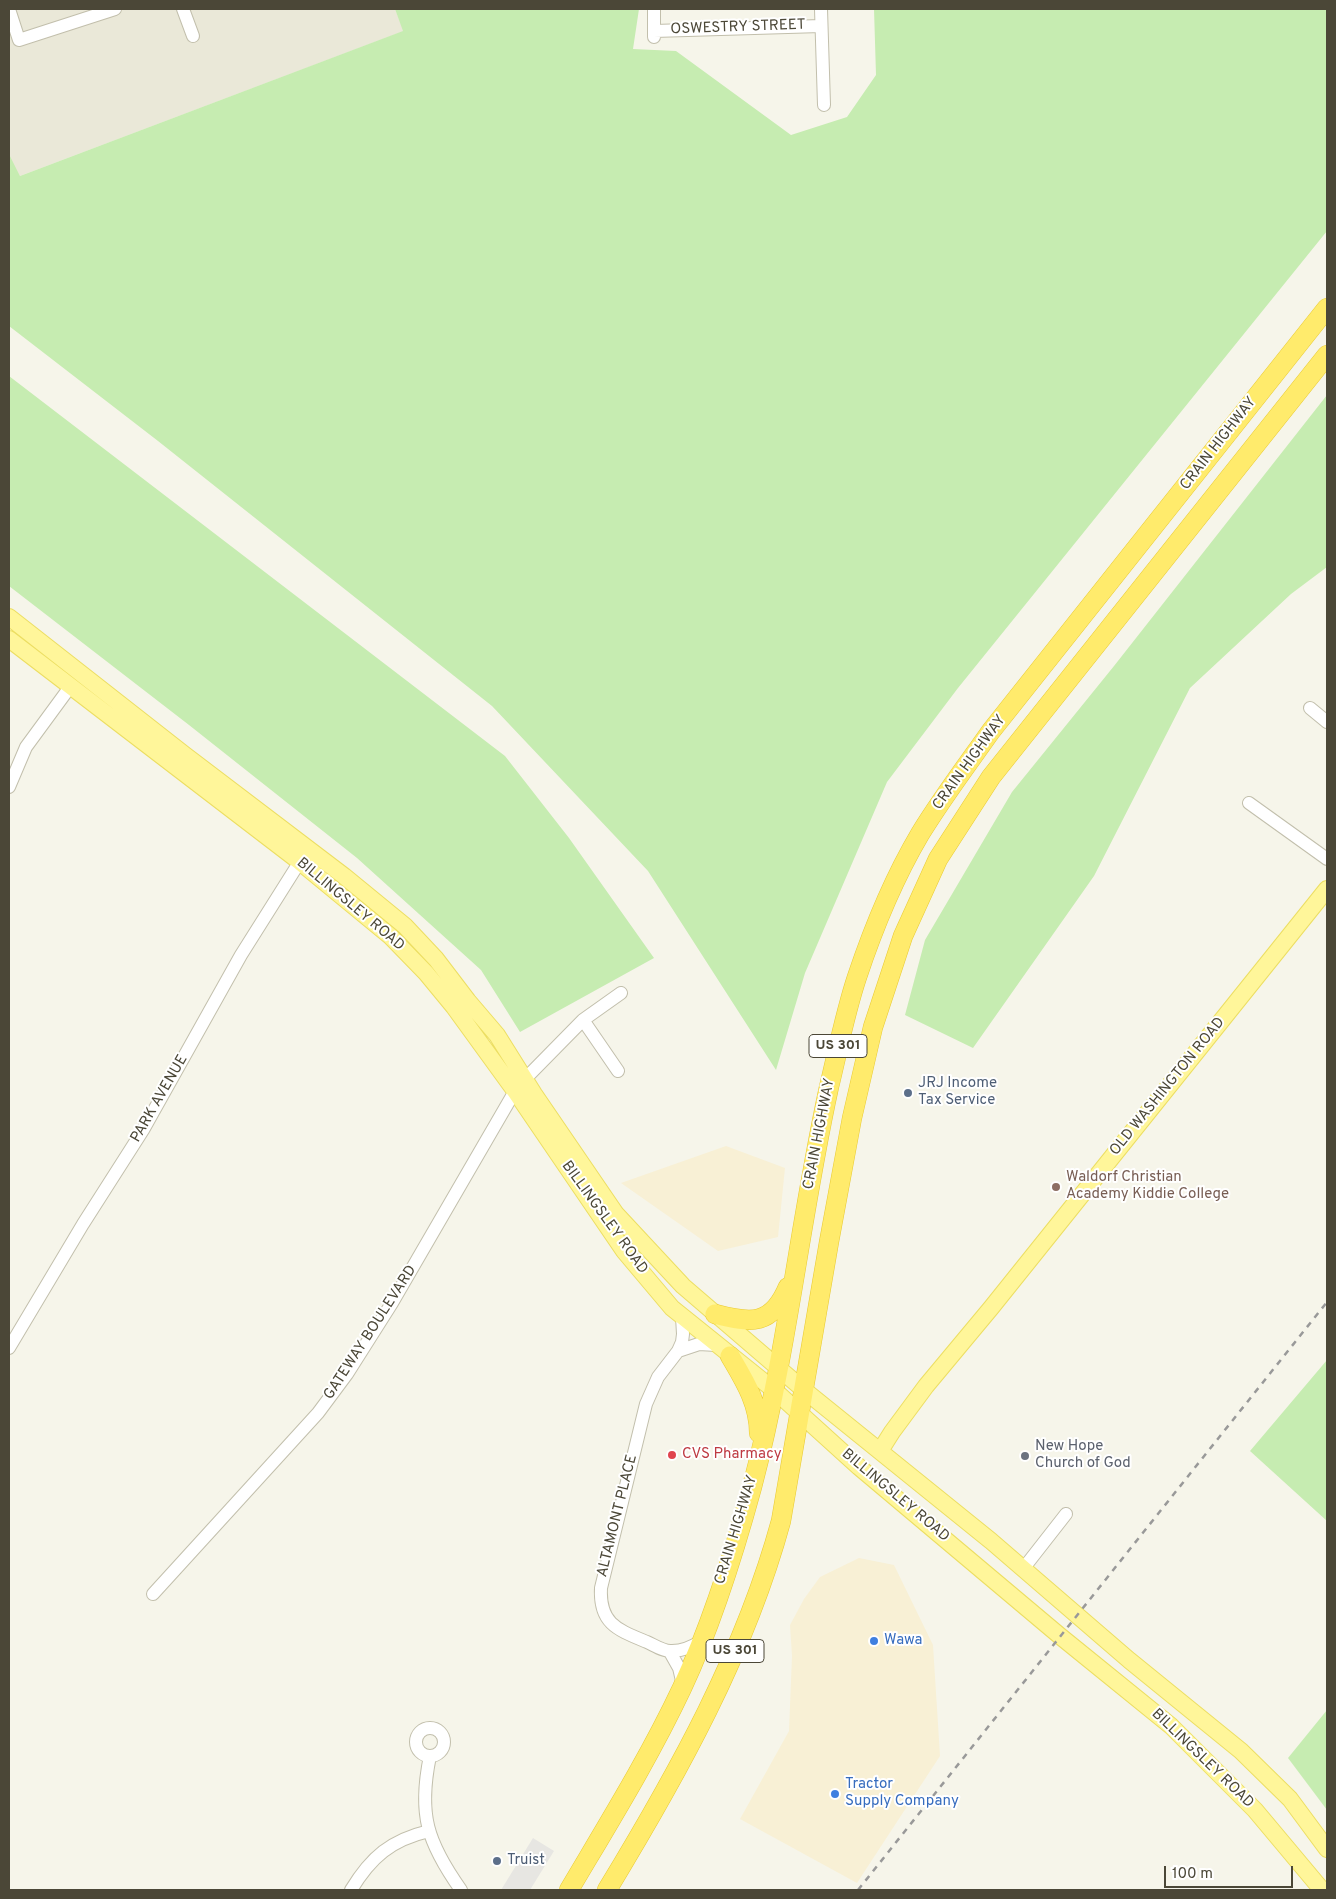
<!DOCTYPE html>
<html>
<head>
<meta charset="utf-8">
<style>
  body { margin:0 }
  #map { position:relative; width:1336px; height:1899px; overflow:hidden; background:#f6f5ea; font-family:Overpass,sans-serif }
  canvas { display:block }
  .frame { position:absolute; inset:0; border:10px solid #4b4737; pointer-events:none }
  .scale { position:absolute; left:1164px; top:1866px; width:129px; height:22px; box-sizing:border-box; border:2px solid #4b4737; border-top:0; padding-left:6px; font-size:15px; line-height:18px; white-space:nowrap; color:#4b4737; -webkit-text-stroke:4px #fff; paint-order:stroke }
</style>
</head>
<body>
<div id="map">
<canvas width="1336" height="1899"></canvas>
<div class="frame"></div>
<div class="scale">100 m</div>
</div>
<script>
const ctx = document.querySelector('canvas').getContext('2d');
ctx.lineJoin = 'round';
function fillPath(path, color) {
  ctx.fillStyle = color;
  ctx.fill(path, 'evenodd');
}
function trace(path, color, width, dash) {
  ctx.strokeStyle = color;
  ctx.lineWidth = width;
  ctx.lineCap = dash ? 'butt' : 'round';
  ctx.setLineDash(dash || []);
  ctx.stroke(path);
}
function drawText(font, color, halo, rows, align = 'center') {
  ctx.font = font + ' Overpass,sans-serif';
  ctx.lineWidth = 4;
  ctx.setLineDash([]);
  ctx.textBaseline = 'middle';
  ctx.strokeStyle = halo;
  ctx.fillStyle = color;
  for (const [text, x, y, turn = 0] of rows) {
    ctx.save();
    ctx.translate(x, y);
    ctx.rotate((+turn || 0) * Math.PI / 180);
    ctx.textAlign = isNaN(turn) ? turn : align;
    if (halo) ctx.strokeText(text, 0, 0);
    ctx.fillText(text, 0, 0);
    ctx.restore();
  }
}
fillPath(new Path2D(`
  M9,9H395L404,31L20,176L9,154Z`), '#eae8d8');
fillPath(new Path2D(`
  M726,1146L785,1168L778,1237L718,1251L621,1183Z
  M859,1558L894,1565L933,1645L940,1756L857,1883L740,1819L789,1731L792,1656L790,1625L804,1599L820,1577Z`), '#f8f0d5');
fillPath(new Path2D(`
  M395,9H639L633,49L676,51L791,135L847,117L876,75L874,9H1327V231L958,688L887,782L805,973L776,1070L648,871L492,706L158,441L9,326V154L20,176L403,31Z
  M9,376L505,756L569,838L654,958L520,1032L481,970L357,858L189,725L9,586Z
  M1327,395V567L1291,594L1190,688L1094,876L973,1048L905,1015L925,940L1012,792L1114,666Z
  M1327,1360V1521L1250,1451Z
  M1327,1710V1810L1288,1758Z`), '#c6ecb1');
fillPath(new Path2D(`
  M533,1838L554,1851L530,1890H501Z`), '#e7e6e2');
const minor = new Path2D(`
  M9,9L19,40L115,9
  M183,9L193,36
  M654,9V37
  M821,9L824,105
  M654,31L821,26
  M1310,708L1327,722
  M9,787L26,747L70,687
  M1249,803L1327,859
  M583,1020L618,1071
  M682,1317L683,1334L682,1342L678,1351L658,1377L646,1404L601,1588C599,1624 618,1630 647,1642C654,1645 664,1652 672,1651C683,1651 692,1647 701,1641
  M9,1348L83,1224L143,1130L241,955L304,855
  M678,1351L699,1344L716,1345
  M1023,1569L1066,1514
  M153,1594L318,1413L347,1374L392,1303L515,1091L525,1079L583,1020L621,993
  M670,1652L679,1668L683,1685
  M416 1742a14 14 0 1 1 28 0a14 14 0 1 1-28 0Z
  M430,1756C418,1814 427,1842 461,1890
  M351,1890C371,1857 391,1840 429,1831`);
const major = new Path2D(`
  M9,617L185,755L344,876L405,926L436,959L468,1001L497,1035L534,1094L616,1214L683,1286L804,1390L991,1541L1129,1660L1241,1751L1290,1799L1327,1849
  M9,639L300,862L390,936L426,973L454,1007L515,1091L624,1251L672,1308L774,1390L859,1467L1060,1636L1171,1726L1255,1810L1322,1890
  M880,1451L892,1432L926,1386L991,1308L1327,889`);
const highway = new Path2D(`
  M715,1314C752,1324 772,1325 788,1287
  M730,1356C744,1380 759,1403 759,1433
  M569,1890C608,1824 649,1758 682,1688C711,1626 734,1553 752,1487C787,1355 800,1219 829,1087C838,1050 845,1013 857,977C873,929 894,878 920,834C942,798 967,765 991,731L1327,308
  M607,1890C678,1773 745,1653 781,1521L829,1242L852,1118L873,1027L903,936L938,859L991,777L1327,355`);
trace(minor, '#c2bfac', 14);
trace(major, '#ecde62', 18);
trace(highway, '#e8c932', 20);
trace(minor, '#fff', 12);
trace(major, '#fff69a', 16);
trace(highway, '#ffeb6c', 19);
trace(new Path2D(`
  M858,1890L1327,1302`), '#999', 2.5, [6, 6]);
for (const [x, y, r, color] of [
  [908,1093,5,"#5c6f8a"],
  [1056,1187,5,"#8d6e63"],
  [672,1455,5,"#e0444e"],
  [1025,1456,5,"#6b7280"],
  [874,1641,5,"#3f7fe0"],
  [835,1794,5,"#3f7fe0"],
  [497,1861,5,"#5c6f8a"]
]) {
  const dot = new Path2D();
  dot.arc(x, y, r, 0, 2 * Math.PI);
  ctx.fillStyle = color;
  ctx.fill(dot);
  trace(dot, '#fff', 2);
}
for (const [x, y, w] of [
  [838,1046,58],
  [735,1651,58]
]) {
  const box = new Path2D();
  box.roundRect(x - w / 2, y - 11.5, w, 23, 4);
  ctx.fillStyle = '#fff';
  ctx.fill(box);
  trace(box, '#4b4737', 1);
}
drawText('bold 14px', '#4b4737', null, [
  ["US 301",838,1046],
  ["US 301",735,1651]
]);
drawText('15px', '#4b4737', '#fff', [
  ["OSWESTRY STREET",738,28,-2],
  ["CRAIN HIGHWAY",1219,444,-52],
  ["CRAIN HIGHWAY",970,763,-54],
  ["BILLINGSLEY ROAD",350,905,40],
  ["OLD WASHINGTON ROAD",1168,1087,-51],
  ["PARK AVENUE",160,1099,-60],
  ["CRAIN HIGHWAY",820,1134,-79],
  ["BILLINGSLEY ROAD",604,1218,54],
  ["GATEWAY BOULEVARD",371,1333,-57],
  ["BILLINGSLEY ROAD",895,1496,40],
  ["ALTAMONT PLACE",618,1516,-76],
  ["CRAIN HIGHWAY",737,1530,-73],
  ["BILLINGSLEY ROAD",1202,1759,44]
]);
drawText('15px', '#4e5e75', '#fff', [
  ["JRJ Income",918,1084],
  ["Tax Service",918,1101],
  ["Truist",507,1861]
], 'left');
drawText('15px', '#785e54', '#fff', [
  ["Waldorf Christian",1066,1178],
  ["Academy Kiddie College",1066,1195]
], 'left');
drawText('15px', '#5b616d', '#fff', [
  ["New Hope",1035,1447],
  ["Church of God",1035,1464]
], 'left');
drawText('15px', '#be3a42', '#fff', [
  ["CVS Pharmacy",682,1455]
], 'left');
drawText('15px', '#366cbe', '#fff', [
  ["Wawa",884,1641],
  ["Tractor",845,1785],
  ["Supply Company",845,1802]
], 'left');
</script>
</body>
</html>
